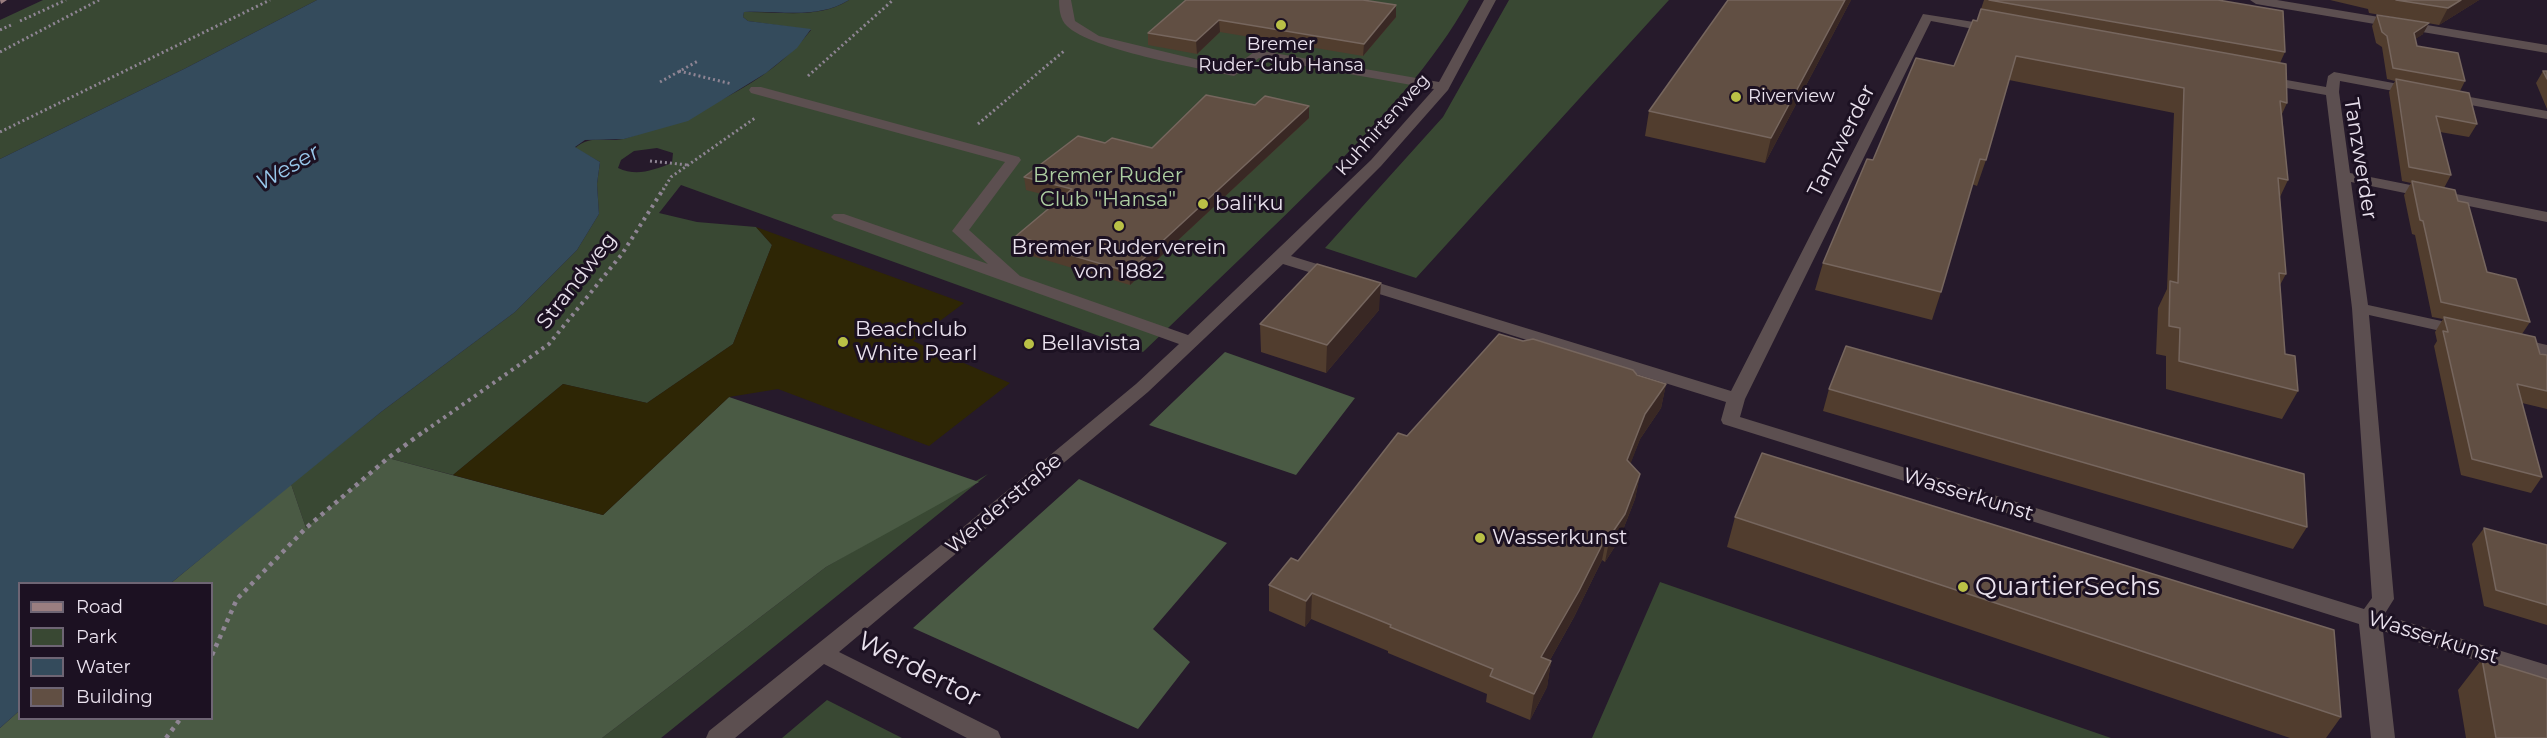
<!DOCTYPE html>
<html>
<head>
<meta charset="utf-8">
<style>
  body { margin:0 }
  #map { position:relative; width:2547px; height:738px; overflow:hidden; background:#261a2b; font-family:Montserrat,sans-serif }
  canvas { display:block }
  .legend { position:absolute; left:18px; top:582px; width:195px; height:138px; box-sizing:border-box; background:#1c1122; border:2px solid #6e6574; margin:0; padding:8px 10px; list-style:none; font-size:18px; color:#eae2ee }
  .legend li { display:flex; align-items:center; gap:12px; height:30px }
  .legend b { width:30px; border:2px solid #6e6574 }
</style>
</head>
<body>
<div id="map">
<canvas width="2547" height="738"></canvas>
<ul class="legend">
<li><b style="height:8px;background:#9a7e80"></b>Road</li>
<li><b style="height:16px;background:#394833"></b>Park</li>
<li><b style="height:16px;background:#344b5c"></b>Water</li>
<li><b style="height:16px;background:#614f43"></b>Building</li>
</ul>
</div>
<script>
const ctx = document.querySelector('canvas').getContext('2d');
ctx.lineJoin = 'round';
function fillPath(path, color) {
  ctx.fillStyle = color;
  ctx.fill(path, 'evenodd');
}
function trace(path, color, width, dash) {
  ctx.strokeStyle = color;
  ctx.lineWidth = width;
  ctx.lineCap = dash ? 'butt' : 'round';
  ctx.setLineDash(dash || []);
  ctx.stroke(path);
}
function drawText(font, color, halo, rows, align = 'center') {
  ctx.font = font + ' Montserrat,sans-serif';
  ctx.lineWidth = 6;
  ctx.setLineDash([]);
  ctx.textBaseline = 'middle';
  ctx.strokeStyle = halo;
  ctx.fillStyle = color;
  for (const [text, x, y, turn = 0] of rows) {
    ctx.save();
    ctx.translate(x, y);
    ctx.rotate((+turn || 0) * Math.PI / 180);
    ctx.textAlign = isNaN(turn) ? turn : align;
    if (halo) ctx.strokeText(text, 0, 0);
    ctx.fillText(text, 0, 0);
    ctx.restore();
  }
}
fillPath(new Path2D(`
  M43,0H317L186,68L0,159V20Z
  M849,0H1469C1433,64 1383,117 1332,169C1270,231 1206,291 1143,352L681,185L659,213L697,222L756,227L772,245L733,344L647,403L563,384L453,475L388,458L306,528L291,484L381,412L515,312L577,250L599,214L597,184L600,162L575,148C594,133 607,144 627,138C692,116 768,86 811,30L748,21L743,17L744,12C780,11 817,20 849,0ZM657,148L673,153L672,163C653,170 637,177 618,168L621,160L634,151Z
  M1509,0H1669L1416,278L1325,248L1443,117Z
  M988,474L661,738H602L826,567Z
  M1660,582L2111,738H1592Z
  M827,700L902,738H782Z`), '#394833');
fillPath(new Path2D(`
  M1225,352L1355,398L1296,475L1149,425Z
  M729,397L979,482L826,567L602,738H0V728L19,711L20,718H212V584L171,583L291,484L306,528L388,458L603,515Z
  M1079,479L1227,543L1153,629L1190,662L1138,729L913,628Z`), '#4a5a44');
fillPath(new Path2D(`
  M756,227L964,303L913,341L1010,383L929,446L778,389L729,397L603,515L453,475L563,384L647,403L733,344L772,245Z`), '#2e2605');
fillPath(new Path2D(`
  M317,0H849C817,20 780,10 744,12L743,17L748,21L811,29L797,48L766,73L688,121L624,139L585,140L575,147L600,162L597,184L599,214L577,250L515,312L381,412L171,583L20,584L19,711L0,728V159L186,68Z`), '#344b5c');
trace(new Path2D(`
  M20,21L66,0
  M0,30L11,25
  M0,52L99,0
  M679,71L732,84
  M808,76L893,0
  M660,82L698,61
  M978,124L1064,51
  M0,132L270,0
  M650,161L688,165
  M663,190L671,177L755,118`), '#8f8594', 3, [2, 3]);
trace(new Path2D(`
  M425,431L549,344L622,254L664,188`), '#8f8594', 4, [3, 4.5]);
trace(new Path2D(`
  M212,655L237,599L306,528L388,458L427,429
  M166,738L181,718`), '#8f8594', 4.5, [4, 5]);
fillPath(new Path2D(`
  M1059,0H1071L1075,21L1099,36L1232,68L1257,50L1439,82L1484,0H1496L1448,90L1381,166L1291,256L1731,391L1923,14L1999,26L2001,29L1995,33L1931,21L1745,399L1740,417L2364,609L2372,598L2352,308L2326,95L2264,84L2257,80L2264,76L2326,87L2328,76L2334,72L2420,88L2422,91L2420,94L2415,95L2340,81L2339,92L2350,173L2547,212V222L2351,182L2368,305L2469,327L2472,331L2469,335L2463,336L2369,315L2394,599L2384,615L2547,665V683L2383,631L2395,738H2371L2359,624L1723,424L1721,420L1726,402L1283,264L1148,392L839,652L998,731L1001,738H967L824,664L735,738H706L709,731L961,529L1136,384L1179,344L834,220L831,217L834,214H844L988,264L952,231L1005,162L751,93L749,90L751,87H761L1019,157L1021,160L969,230L1020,276L1188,335L1371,160L1434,89L1259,58L1234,76C1195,67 1092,50 1067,26C1060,20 1059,8 1059,0Z
  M2250,0H2277L2547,45V53L2256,4Z
  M2448,93L2547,111V119L2443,100L2441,97Z
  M2517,338L2547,345V355L2511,347L2508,343L2511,339Z`), '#5c4f50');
fillPath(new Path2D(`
  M0,0H7L1,4Z`), '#9a7e80');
fillPath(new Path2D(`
  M1186,0L1396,5V17L1363,56L1220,32L1197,54L1148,45V33Z
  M1851,0L1765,163L1645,136L1649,111Z
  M1984,0H2218L2285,52L2280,63L2287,103L2282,114L2288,180L2280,197L2286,274L2280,285L2285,354L2298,391L2282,419L2166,389V356L2156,354L2158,308L2167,289L2174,113L2009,80L1986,160L1977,186L1972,184L1941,292L1932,320L1815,290L1823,263L1873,160L1954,66L1977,21Z
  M2330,0H2479L2439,25L2369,13L2368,9Z
  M2377,15L2423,34L2415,39L2417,46L2465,81L2460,91L2477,124L2469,137L2440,132L2451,175L2444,188L2458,201L2487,272L2530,322L2522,334L2540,354L2547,355V409L2522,403L2542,477L2531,493L2461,475L2434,346L2437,341L2435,332L2443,319L2432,317L2415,235L2412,234L2404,195L2411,183L2402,181L2389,92L2395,81L2387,79L2382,47L2376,43L2372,26Z
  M2543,71H2547V109L2536,83Z
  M1309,118L1130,285L1032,256V253L1018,249L1016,236L1061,199L1026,190L1024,177L1105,143L1152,148Z
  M1379,310L1326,373L1261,352L1260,324Z
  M1637,375L1666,384L1661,408L1640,439L1630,464L1640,474L1635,499L1619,540L1605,562L1602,560L1574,617L1550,660L1551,661L1547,687L1530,720L1486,702L1487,694L1388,653V651L1311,619L1305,627L1269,611V585L1298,561L1407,436Z
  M1829,389L2307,527L2293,549L1823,411Z
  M1735,517L2341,717L2326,738H2290L1727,547Z
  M2484,528L2547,545V625L2484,606L2472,544Z
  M2482,659L2547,738H2466L2458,690Z`), '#513d2e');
fillPath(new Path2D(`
  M1845,0H1851L1765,163L1771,138Z
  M2461,0H2479L2439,25L2448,8Z
  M1396,5V17L1363,56L1364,44Z
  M1219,20L1220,32L1197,54L1196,41Z
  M2429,23L2423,34L2408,44L2414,33Z
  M1309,106V118L1130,285L1129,272Z
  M1381,283L1379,310L1326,373L1327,345Z
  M1666,384L1661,408L1640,439L1622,486L1627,460L1645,414Z
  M1640,474L1635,499L1619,540L1605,562L1610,536Z
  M1607,535L1602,560L1574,617L1537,683L1541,657Z
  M1312,593L1311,619L1305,627L1306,601Z
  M1551,661L1547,687L1530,720L1534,694Z`), '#392824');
const building = new Path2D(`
  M1186,0H1363L1396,5L1364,44L1219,20L1196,41L1148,33Z
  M1728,0H1845L1771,138L1649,111Z
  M1989,0H2218L2283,11L2285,52Z
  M2396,0H2461L2448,8Z
  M1981,9L2286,64L2287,103L2280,101L2288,180L2278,178L2286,274L2279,273L2285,354L2295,356L2298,391L2179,361L2180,328L2169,326L2170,281L2178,283L2184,88L2016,56L1986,160L1980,159L1941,292L1823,263L1867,159L1873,160L1916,58L1954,66L1973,20L1977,21Z
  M2377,15L2429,23L2414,33L2417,46L2458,53L2465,81L2393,68L2387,36L2382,32Z
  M2543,71H2547V79Z
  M2396,79L2469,93L2477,124L2436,116L2451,175L2409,167Z
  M1206,95L1255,105L1265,96L1309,106L1129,272L1030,243L1033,241L1016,236L1072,189L1024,177L1078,136L1105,143L1112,138L1152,148Z
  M2412,181L2455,190L2458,201L2468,203L2487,272L2516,279L2530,322L2441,302L2423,221L2420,220Z
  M1317,264L1381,283L1327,345L1260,324Z
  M2444,317L2535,337L2540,354L2547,355V391L2517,384L2542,477L2472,459L2443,331L2448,332Z
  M1499,334L1523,341L1533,339L1633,370L1637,375L1666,384L1645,414L1627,460L1640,474L1625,514L1610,536L1607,535L1579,591L1541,657L1551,661L1534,694L1490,676L1493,669L1390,627L1391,625L1312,593L1306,601L1269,585L1291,558L1298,561L1398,433L1407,436Z
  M1846,346L2304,474L2307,527L1829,389Z
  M1762,453L2334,630L2341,717L1735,517Z
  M2484,528L2547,545V605L2496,590Z
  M2482,659L2547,679V738H2496Z`);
fillPath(building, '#614f43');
trace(building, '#76665e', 1.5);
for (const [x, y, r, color] of [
  [1281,25,6,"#b9c046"],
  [1736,97,6,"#b9c046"],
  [1203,204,6,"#b9c046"],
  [1119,226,6,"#b9c046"],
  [843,342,6,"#b9c046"],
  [1029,344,6,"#b9c046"],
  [1480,538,6,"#b9c046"],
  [1963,587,6,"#b9c046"]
]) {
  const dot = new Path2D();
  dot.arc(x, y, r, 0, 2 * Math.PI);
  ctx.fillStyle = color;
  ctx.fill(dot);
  trace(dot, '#1c1122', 2);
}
drawText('18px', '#eae2ee', '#1c1122', [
  ["Bremer",1281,45],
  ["Ruder-Club Hansa",1281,66],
  ["Riverview",1748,97,"left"]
]);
drawText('18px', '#eae2ee', '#1c1122', [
  ["Kuhhirtenweg",1383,125,-48]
]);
drawText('21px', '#eae2ee', '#1c1122', [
  ["Tanzwerder",1842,141,-63],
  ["Tanzwerder",2360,159,81],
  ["Strandweg",577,281,-52],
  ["Wasserkunst",1968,495,17],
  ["Werderstraße",1004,504,-40],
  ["Wasserkunst",2433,638,17]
]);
drawText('21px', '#adcea1', '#1c1122', [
  ["Bremer Ruder",1108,176],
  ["Club \"Hansa\"",1108,200]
]);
drawText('21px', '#eae2ee', '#1c1122', [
  ["bali'ku",1215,204],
  ["Bremer Ruderverein",1119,248,"center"],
  ["von 1882",1119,272,"center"],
  ["Beachclub",855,330],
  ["White Pearl",855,354],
  ["Bellavista",1041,344],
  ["Wasserkunst",1492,538]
], 'left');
drawText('italic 22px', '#99c8eb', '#1c1122', [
  ["Weser",288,168,-30]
]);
drawText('26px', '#eae2ee', '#1c1122', [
  ["QuartierSechs",1975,587]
], 'left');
drawText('26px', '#eae2ee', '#1c1122', [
  ["Werdertor",919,670,27]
]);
</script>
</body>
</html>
